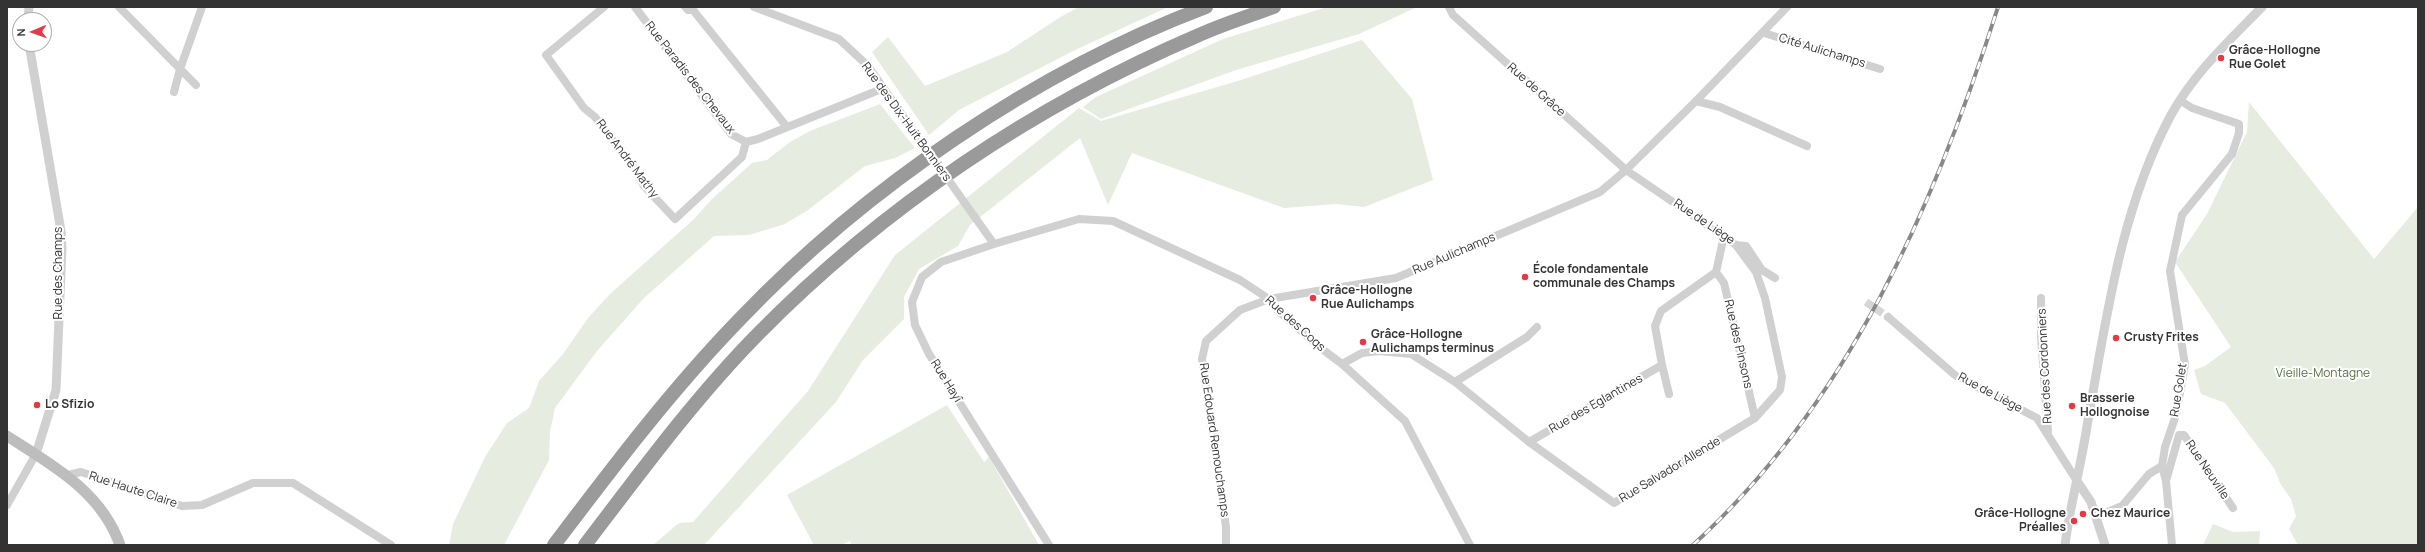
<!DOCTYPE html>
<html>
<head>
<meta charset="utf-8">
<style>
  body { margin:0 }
  #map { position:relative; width:2425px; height:552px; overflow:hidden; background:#fff; font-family:Manrope,sans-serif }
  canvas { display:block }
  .frame { position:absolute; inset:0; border:8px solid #333; pointer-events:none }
  .north { position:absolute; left:12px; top:12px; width:40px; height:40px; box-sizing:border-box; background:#fff; border:1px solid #adadad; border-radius:50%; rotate:268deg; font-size:11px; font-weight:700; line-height:16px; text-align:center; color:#333 }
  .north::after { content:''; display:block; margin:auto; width:14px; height:18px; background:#e63946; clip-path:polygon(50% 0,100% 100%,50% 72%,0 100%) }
</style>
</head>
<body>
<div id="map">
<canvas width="2425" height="552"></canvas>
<div class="frame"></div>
<div class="north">N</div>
</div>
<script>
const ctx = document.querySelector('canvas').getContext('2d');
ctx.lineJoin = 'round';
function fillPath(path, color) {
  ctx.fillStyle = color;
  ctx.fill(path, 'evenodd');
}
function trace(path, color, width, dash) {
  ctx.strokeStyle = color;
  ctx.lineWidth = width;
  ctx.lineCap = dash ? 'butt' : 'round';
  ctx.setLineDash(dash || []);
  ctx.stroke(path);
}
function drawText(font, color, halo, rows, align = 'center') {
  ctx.font = font + ' Manrope,sans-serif';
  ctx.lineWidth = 4;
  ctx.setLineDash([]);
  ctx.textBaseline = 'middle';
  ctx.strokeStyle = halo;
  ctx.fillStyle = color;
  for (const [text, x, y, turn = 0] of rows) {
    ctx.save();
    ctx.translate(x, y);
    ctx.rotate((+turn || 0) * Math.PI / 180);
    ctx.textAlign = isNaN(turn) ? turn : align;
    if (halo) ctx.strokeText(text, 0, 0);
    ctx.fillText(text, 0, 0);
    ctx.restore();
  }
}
fillPath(new Path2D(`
  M1079,7H1168L1073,51L959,110L929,135L872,52L888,37L925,86L1007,52L1062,16Z
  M1327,7H1417L1359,34L1236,70L1101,119L1083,107L1096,97L1223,39Z
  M1362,40L1412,99L1433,180L1364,207L1336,204L1284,208L1132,153L1108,205L1080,138L970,225L958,246L919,269L904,297V319L863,360L836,402L704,545H653L679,523L693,522L808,391L895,255L1079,108L1101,121L1241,80Z
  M2249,102L2374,259L2418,207V545H2298L2289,529L2296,516L2291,499L2281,485L2274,468L2225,403L2201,394L2194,370L2205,366L2231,347L2175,262L2207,214L2247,132Z
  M880,104L915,148L895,158L865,166L808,210L785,224L749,235L714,236L644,298L597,351L555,408L550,432L549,460L504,545H449L453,524L485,457L507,423L529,408L539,381L563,354L588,318L611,293L694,219L712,199L752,163L767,160L790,142L810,131Z
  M947,405L984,462L989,457L1039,545H852L850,541L841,545H814L787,495Z
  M2213,524L2233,532L2260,531L2259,545H2203Z`), '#e6ecdf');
trace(new Path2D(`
  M1866,302L1888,317`), '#d6d6d6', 8, [8, 4]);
trace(new Path2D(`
  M119,7L196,85
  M604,7L546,55L584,108L595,117L634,168L644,186L675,219L742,157L746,142
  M635,7L731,134L746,142L758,139L884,88
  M685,7L688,10H693L787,127
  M754,7L839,39L868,66L899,110
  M1764,33L1880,69
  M174,92L180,69L202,7
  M1696,101L1720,107L1807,146
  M974,216L994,244
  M1736,245L1746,246L1762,270L1775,278
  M1716,272L1724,283L1755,418
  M2041,298V337L2048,431
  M1888,317L1956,376L2037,418L2077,481
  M1342,364L1362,353L1379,351L1411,354L1455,382L1529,442L1614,503L1755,418L1780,390L1782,377L1765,298L1756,272L1736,245L1626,170L1453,15L1449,7
  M1662,365L1669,394
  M1455,382L1527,337L1537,327
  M1529,442L1662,365L1655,326L1661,311L1716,272L1724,236
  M68,475L81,472L182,506L202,505L253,483H293L391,545
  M2166,481L2179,435H2184L2233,508
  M7,505L36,454
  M2096,517L2122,506L2149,474L2162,466
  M1049,545L929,354L915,325L912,302L922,277L941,262L994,244L1079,219L1113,221L1240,280L1269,299L1276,309L1318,346L1342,364L1405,421L1470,545
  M1226,545V527L1202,359L1206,341L1240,310L1269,299L1396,278L1600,192L1626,170L1696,101L1787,7
  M2172,545L2166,481L2162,466L2165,447L2176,415L2185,365L2170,271L2182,215L2232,154L2239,133V124L2192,108L2181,101`), '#d0d0d0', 8);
trace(new Path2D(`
  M28,20L29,7
  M29,44L61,231L62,248L56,390L36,454
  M2077,481L2091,502L2105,545
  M2065,545C2070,505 2081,466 2087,426C2106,321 2120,210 2171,115C2194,73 2229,41 2262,7`), '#d0d0d0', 9);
trace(new Path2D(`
  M7,436C52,465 101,491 120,545`), '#bdbdbd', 11);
trace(new Path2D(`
  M554,545C613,467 672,389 740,319C865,188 1036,71 1206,7
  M585,545C640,473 694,399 758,334C883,207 1035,105 1199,35C1223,24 1249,16 1274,7`), '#9a9a9a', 14);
const rail = new Path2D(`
  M1693,545C1849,402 1935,205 1998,7`);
trace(rail, '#888', 4);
trace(rail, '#fff', 2.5, [8]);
trace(new Path2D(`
  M899,110L974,216`), '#d0d0d0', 8);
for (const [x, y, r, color] of [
  [2221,58,4,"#e63946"],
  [1525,277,4,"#e63946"],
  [1313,298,4,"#e63946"],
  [2116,338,4,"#e63946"],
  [1363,342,4,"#e63946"],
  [37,405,4,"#e63946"],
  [2072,406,4,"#e63946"],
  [2083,514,4,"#e63946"],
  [2074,521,4,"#e63946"]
]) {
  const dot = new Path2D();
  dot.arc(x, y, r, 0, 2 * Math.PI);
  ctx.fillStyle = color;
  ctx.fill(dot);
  trace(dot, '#fff', 1.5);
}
drawText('12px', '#333', '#fff', [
  ["Cité Aulichamps",1822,51,17],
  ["Rue Paradis des Chevaux",690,78,52],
  ["Rue de Grâce",1536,90,42],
  ["Rue des Dix-Huit Bonniers",906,122,54],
  ["Rue André Mathy",627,159,53],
  ["Rue de Liège",1704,222,34],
  ["Rue Aulichamps",1454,254,-23],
  ["Rue des Champs",59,273,-90],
  ["Rue des Coqs",1295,324,42],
  ["Rue des Pinsons",1738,344,77],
  ["Rue des Cordonniers",2045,366,-93],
  ["Rue Hayî",946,381,58],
  ["Rue Golet",2179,390,-81],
  ["Rue de Liège",1990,393,28],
  ["Rue des Eglantines",1596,404,-30],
  ["Rue Edouard Remouchamps",1214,440,82],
  ["Rue Salvador Allende",1670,470,-31],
  ["Rue Neuville",2207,470,56],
  ["Rue Haute Claire",133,490,18]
]);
drawText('bold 12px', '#333', '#fff', [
  ["Grâce-Hollogne",2229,51],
  ["Rue Golet",2229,65],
  ["École fondamentale",1533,270],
  ["communale des Champs",1533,284],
  ["Grâce-Hollogne",1321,291],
  ["Rue Aulichamps",1321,305],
  ["Grâce-Hollogne",1371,335],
  ["Aulichamps terminus",1371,349],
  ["Crusty Frites",2124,338],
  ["Brasserie",2080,399],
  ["Hollognoise",2080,413],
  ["Lo Sfizio",45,405],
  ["Grâce-Hollogne",2066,514,"right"],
  ["Préalles",2066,528,"right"],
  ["Chez Maurice",2091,514]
], 'left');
drawText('12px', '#56703f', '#fff', [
  ["Vieille-Montagne",2323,374]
]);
</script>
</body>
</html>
